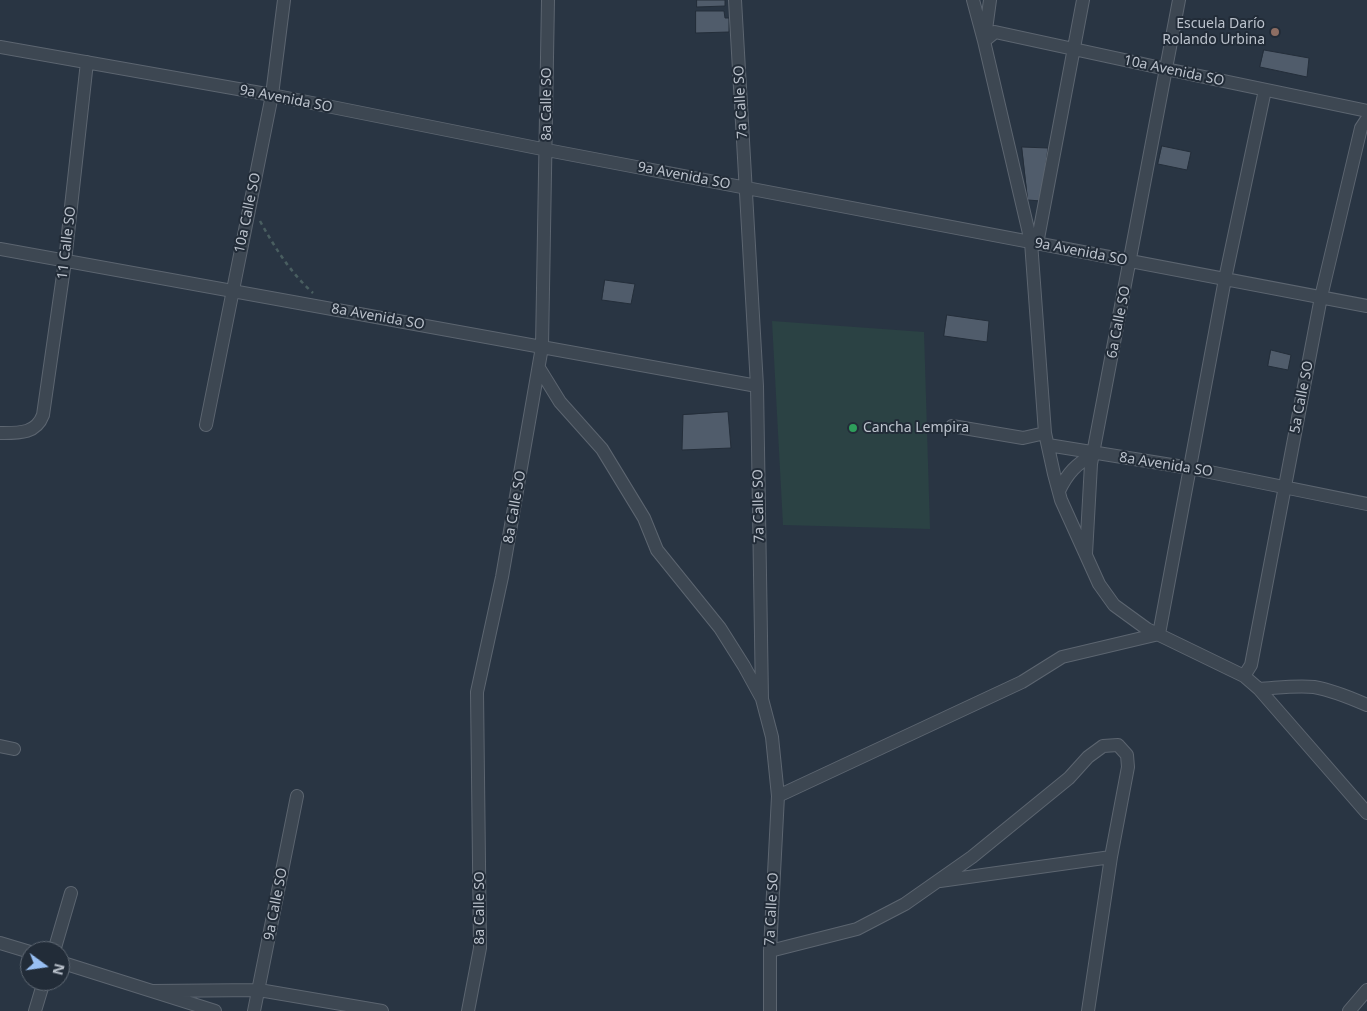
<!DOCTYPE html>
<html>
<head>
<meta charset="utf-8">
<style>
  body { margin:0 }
  #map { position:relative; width:1367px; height:1011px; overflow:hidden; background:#293543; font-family:"Noto Sans",sans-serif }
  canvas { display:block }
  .north { position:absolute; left:20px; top:941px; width:50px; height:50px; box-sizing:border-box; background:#222c38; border:1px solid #5f6873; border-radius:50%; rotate:104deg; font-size:14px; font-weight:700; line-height:20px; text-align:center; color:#bbc2cc }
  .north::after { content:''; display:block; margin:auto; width:18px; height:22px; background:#98bff3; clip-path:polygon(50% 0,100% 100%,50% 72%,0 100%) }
</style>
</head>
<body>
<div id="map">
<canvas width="1367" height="1011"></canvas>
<div class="north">N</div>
</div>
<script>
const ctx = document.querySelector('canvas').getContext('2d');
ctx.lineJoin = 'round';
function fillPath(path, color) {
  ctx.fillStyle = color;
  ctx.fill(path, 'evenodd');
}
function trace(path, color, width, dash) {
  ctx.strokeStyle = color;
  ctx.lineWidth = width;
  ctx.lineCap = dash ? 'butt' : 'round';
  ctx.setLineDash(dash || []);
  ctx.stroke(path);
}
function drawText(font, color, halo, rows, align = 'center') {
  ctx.font = font + ' "Noto Sans",sans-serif';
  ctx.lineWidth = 4;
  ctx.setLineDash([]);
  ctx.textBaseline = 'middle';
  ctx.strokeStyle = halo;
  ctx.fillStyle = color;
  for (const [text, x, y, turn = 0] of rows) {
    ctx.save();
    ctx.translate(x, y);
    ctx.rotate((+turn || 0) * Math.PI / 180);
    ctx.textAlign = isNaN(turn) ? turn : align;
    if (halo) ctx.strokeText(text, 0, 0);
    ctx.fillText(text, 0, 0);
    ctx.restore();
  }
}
fillPath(new Path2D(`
  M772,321L924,332L930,529L783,525Z`), '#2b4244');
const building = new Path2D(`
  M697,0H725V6L697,7Z
  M696,11H724L725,18H729V32L696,33Z
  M1264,50L1309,58L1307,77L1260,67Z
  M1162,146L1191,152L1187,170L1158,164Z
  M1022,147L1048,148L1041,201L1028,200Z
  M605,280L635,284L631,304L602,300Z
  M947,315L989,321L987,342L944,336Z
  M1271,350L1291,355L1288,370L1268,366Z
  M728,412L731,448L682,450L683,415Z`);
fillPath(building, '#505c6b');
trace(building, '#242e3a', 1);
const street = new Path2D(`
  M735,0L757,386L762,699L772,737L778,796L770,951V1011
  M973,0L984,41L1031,242L1045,433L1054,474L1061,500L1099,584L1114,605L1147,629L1244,676L1259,689L1367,813
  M985,37L990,0
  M984,41L995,32L1166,69L1367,111
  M0,47L272,95L547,150L1367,306
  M1037,244L1083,0
  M0,249L757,386
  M539,368L560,402L602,449L644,518L657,550L720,628L744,666L761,697
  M206,425L272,95L284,0
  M952,426L1023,438L1045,433
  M0,433C19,433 36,434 43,415L65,261L87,62
  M1048,445L1190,468L1367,504
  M1059,491C1068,472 1076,465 1094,453
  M1086,554L1091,464L1179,0
  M1244,676L1251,665L1321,297L1361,128L1367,119
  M1259,689C1277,688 1296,685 1314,687C1332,690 1351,698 1367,705
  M0,746L14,749
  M778,796L1022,682L1062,657L1159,634L1225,279L1265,90
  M940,881L1111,857
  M0,943L30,952
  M54,951L71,893
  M770,951L857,929L905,904L972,857L1069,778L1088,757L1103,746L1118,745L1127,755L1128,767L1111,857L1088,1011
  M60,962L215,1011
  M152,991L259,990L382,1011
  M35,1011L44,981
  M254,1011L297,796
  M468,1011L480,948L477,692L502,577L542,347L548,0
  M1349,1011L1367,990`);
trace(street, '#5c6570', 14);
trace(new Path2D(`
  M260,221C275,248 290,272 313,293`), '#495e60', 2.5, [4, 4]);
trace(street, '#3d4752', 12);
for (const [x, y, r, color] of [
  [1275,32,5,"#8d6e63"],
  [853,428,5,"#2e9e5b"]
]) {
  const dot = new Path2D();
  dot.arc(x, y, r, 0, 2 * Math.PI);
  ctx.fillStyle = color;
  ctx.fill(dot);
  trace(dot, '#222c38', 2);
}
drawText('14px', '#bbc2cc', '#222c38', [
  ["Escuela Darío",1265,24],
  ["Rolando Urbina",1265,40],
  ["Cancha Lempira",863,428,"left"]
], 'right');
drawText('14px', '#bbc2cc', '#222c38', [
  ["10a Avenida SO",1174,71,12],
  ["9a Avenida SO",286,99,11],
  ["7a Calle SO",741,102,-93],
  ["8a Calle SO",547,104,-90],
  ["9a Avenida SO",684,176,11],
  ["10a Calle SO",248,213,-78],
  ["11 Calle SO",67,243,-83],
  ["9a Avenida SO",1081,252,11],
  ["8a Avenida SO",378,317,10],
  ["6a Calle SO",1119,322,-79],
  ["5a Calle SO",1302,397,-79],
  ["8a Avenida SO",1166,465,9],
  ["7a Calle SO",759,506,-91],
  ["8a Calle SO",515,507,-80],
  ["9a Calle SO",276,904,-79],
  ["8a Calle SO",480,908,-90],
  ["7a Calle SO",772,909,-87]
]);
</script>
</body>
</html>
